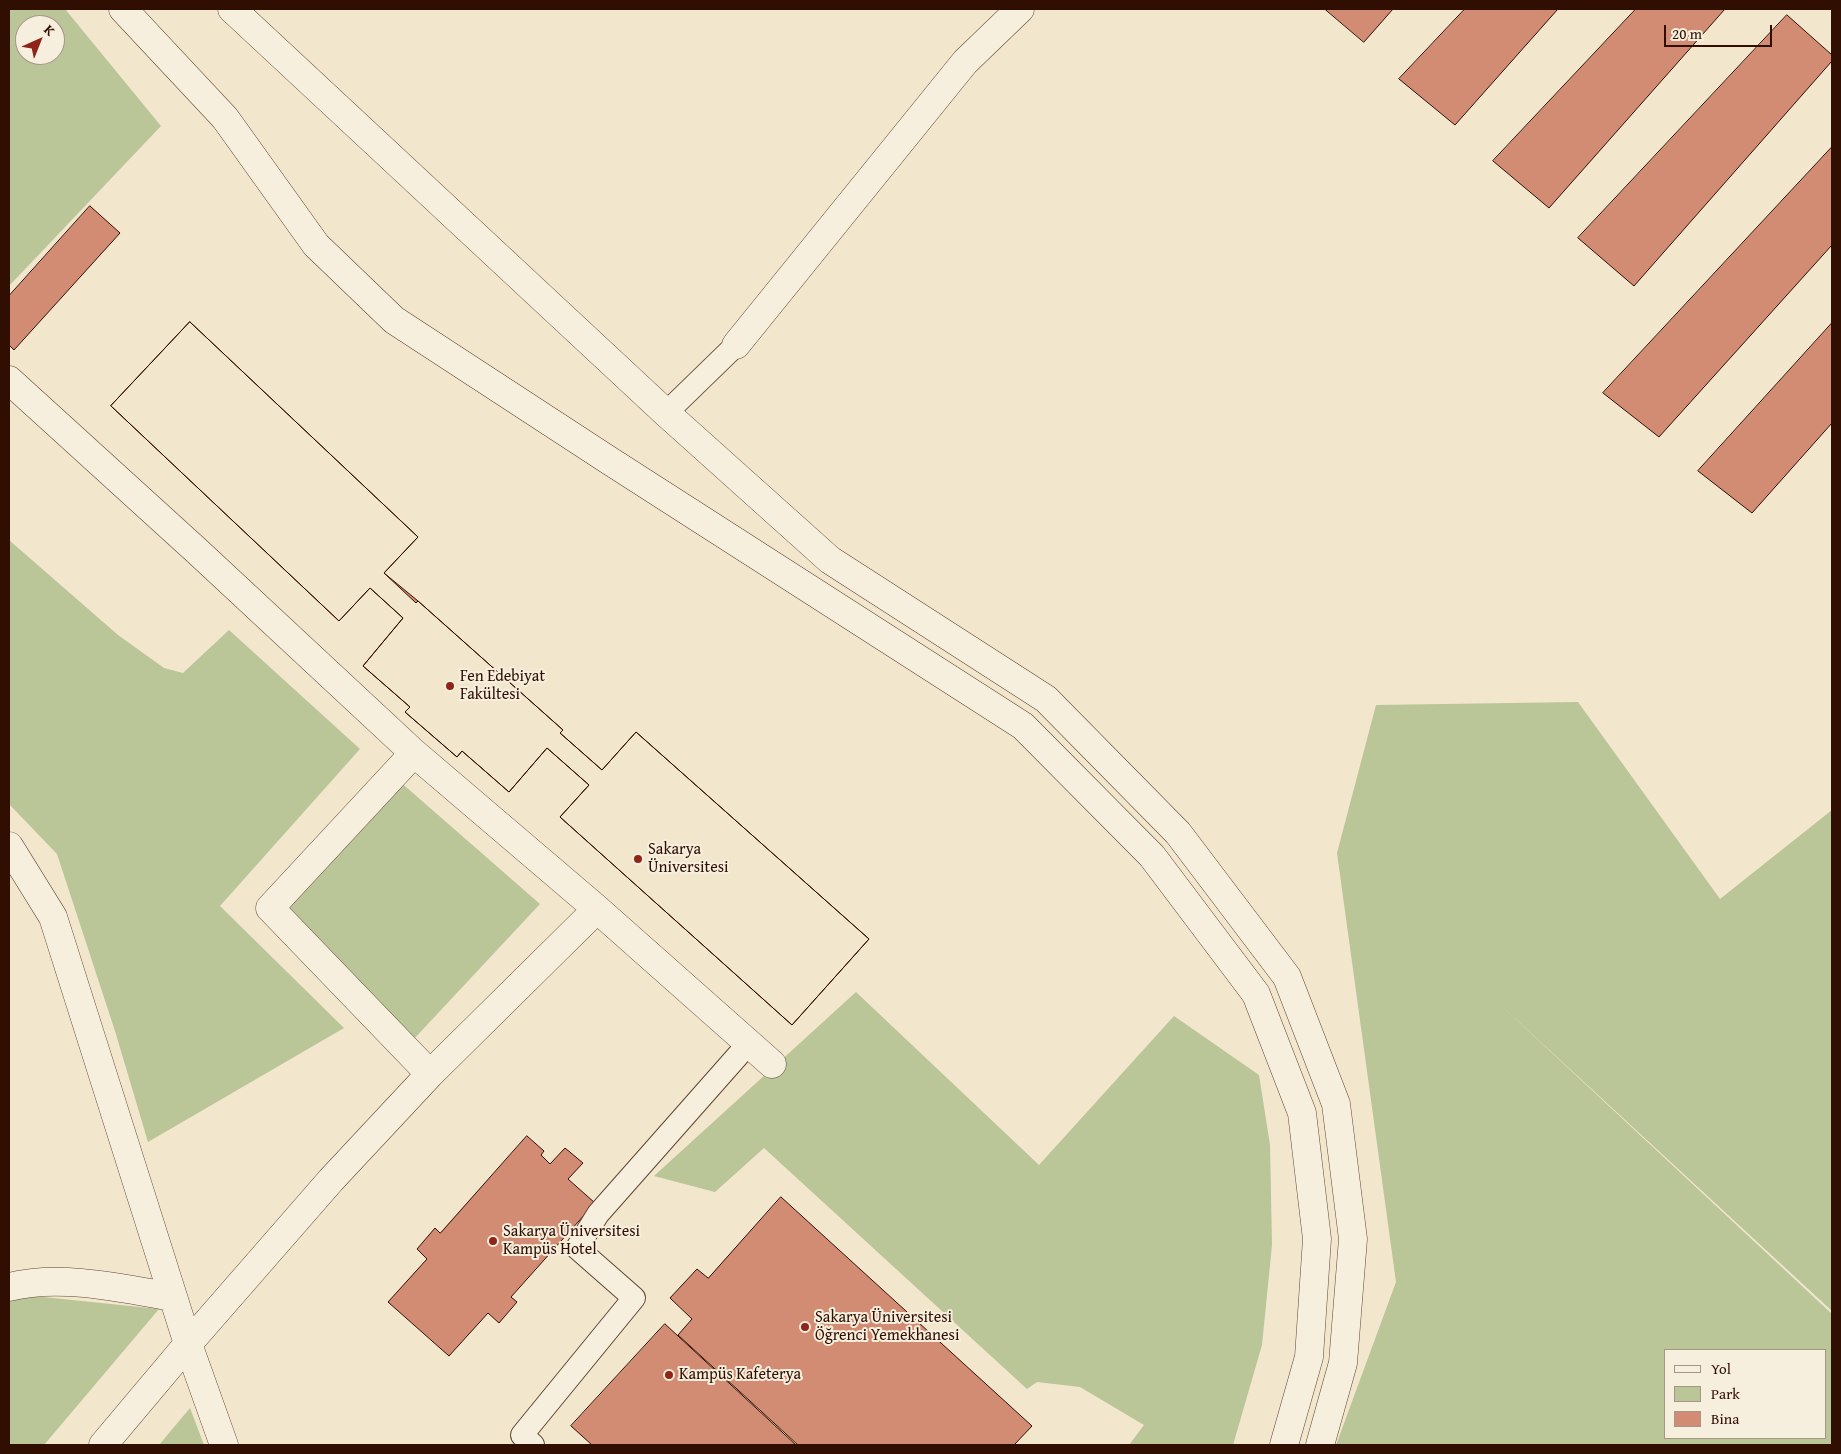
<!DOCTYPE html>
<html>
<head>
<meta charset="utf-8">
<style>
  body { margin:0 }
  #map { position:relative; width:1841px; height:1454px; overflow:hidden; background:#f2e6cd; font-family:"Gentium Book Plus",serif }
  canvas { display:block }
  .frame { position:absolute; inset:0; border:10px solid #300f02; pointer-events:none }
  .legend { position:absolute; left:1664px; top:1349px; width:162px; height:90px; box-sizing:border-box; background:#f7efde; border:1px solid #a79586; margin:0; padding:6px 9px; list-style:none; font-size:15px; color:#300f02 }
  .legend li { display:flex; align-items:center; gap:10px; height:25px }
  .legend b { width:25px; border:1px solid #a79586 }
  .north { position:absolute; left:15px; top:15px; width:50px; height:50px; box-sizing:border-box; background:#f7efde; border:1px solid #a79586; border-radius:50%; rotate:44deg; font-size:14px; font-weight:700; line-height:20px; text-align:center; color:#300f02 }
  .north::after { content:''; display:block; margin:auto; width:18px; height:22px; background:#8f2418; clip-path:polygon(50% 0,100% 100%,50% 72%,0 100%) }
  .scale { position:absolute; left:1664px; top:25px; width:108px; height:22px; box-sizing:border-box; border:2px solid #300f02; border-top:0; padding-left:6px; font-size:15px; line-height:18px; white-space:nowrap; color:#300f02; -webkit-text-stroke:4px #f7efde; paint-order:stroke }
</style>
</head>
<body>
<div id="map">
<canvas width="1841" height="1454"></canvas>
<div class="frame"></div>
<ul class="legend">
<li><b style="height:6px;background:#f7efde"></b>Yol</li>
<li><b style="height:14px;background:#bac598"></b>Park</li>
<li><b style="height:14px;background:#d28c73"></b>Bina</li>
</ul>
<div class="north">K</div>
<div class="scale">20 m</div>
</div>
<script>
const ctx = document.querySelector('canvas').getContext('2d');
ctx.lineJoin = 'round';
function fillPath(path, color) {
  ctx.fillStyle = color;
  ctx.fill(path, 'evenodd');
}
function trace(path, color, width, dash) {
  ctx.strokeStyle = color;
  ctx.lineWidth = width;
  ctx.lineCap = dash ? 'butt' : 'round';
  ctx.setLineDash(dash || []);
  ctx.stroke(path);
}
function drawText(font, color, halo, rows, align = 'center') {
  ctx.font = font + ' "Gentium Book Plus",serif';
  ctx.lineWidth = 4;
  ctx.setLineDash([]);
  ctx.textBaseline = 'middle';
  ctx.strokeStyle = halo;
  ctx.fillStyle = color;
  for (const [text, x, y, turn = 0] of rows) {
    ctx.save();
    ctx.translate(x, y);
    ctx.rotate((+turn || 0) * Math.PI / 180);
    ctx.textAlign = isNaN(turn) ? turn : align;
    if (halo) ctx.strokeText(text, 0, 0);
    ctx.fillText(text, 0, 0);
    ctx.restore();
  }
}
fillPath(new Path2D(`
  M9,9H65L161,126L9,286ZM25,25H55V55H25Z
  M9,540L118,635L164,668L183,673L229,630L360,749L220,906L344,1028L148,1142L115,1031L57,854L9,804Z
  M1578,702L1720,899L1832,810V1311L1493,998L1832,1314V1445H1336L1396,1282L1337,853L1376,705ZM1825,1350V1438H1665V1350Z
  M398,780L540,904L412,1041L269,914Z
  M856,992L1039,1165L1174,1016L1259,1075L1270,1145L1272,1245L1262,1345L1233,1445H1129L1144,1425L1080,1387L1037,1382L1027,1389L764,1148L715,1192L654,1176Z
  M24,1295L159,1309L44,1445H9V1300Z
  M190,1408L204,1445H159Z`), '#bac598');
const building = new Path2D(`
  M1325,9H1393L1364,42Z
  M1465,9H1558L1455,125L1399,79Z
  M1636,9H1725L1549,208L1493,161Z
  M1787,15L1832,55V61L1634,286L1578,238Z
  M1832,147V245L1659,437L1603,393Z
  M90,206L120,233L14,350L9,345V296Z
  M190,322L418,537L384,573L416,603L418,601L563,730L560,733L602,770L636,732L869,939L792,1025L560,817L589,785L547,748L509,792L462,751L457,757L405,712L410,707L363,666L403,618L370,588L339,621L111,406Z
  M190,322L418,537L384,573L418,601L563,730L560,733L602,770L636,732L869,939L792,1025L560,817L589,785L547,748L509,792L462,751L457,757L405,712L410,707L363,666L403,618L370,588L339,621L111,406Z
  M1832,323V423L1752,513L1698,471Z
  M527,1136L544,1151L541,1155L550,1164L565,1148L583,1163L568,1179L595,1203L511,1297L517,1302L499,1323L488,1313L449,1356L388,1302L427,1259L417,1249L435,1228L440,1233Z
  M781,1197L1032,1426L1014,1445H798L678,1335L692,1319L670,1298L697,1269L708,1278Z
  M665,1324L796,1445H592L571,1426Z`);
fillPath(building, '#d28c73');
trace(building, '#300f02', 1);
const pedestrian = new Path2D(`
  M666,413L736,345
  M533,1445L522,1435L634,1298L577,1248L598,1214L749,1043`);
const minor = new Path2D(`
  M736,345L965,62L1020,9
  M9,380L197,551L414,753
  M9,846L53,917L188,1344L224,1445
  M597,909L772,1064
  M9,1287C60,1274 121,1288 172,1297
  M103,1445L188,1344L331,1180L430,1074L597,909L414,753L270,908L430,1074`);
const tertiary = new Path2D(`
  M123,9L225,118L316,245L394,320L610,461L1023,726L1152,856L1256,994L1302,1113L1317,1239L1309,1357L1284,1445
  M232,9L666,413L830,560L1046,699L1178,833L1287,977L1336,1104L1353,1239L1343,1363L1320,1445`);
trace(pedestrian, '#604535', 24);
trace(minor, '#604535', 29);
trace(tertiary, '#604535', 29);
trace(pedestrian, '#f7efde', 22);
trace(minor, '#f7efde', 28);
trace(tertiary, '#f7efde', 28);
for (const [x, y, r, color] of [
  [450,686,5,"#8f2418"],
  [638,859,5,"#8f2418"],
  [493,1241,5,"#8f2418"],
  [805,1327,5,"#8f2418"],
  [669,1375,5,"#8f2418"]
]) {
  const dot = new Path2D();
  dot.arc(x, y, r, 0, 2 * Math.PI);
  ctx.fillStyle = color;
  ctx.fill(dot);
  trace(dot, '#f7efde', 2);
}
drawText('16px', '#300f02', '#f7efde', [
  ["Fen Edebiyat",460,677],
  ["Fakültesi",460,695],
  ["Sakarya",648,850],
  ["Üniversitesi",648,868],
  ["Sakarya Üniversitesi",503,1232],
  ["Kampüs Hotel",503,1250],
  ["Sakarya Üniversitesi",815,1318],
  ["Öğrenci Yemekhanesi",815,1336],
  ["Kampüs Kafeterya",679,1375]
], 'left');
</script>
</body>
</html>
